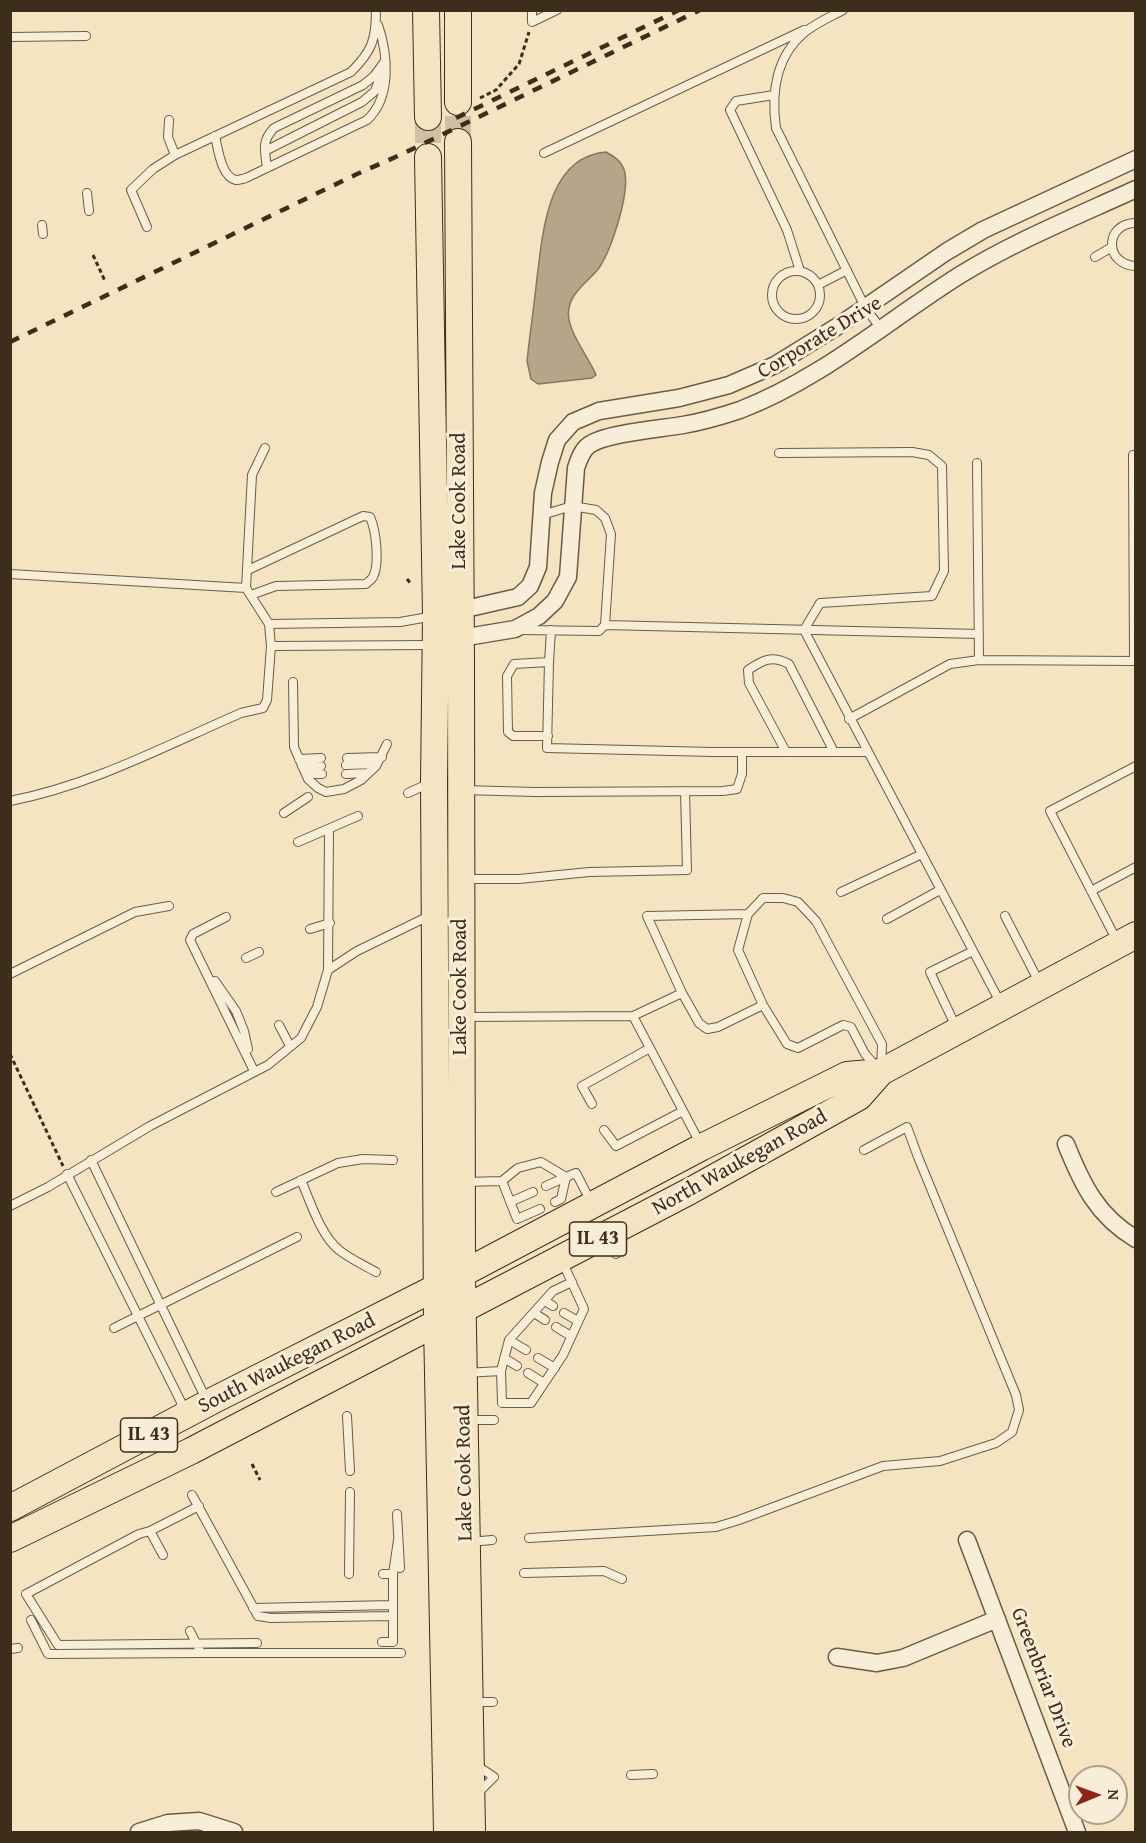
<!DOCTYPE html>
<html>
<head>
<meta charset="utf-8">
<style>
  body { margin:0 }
  #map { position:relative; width:1146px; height:1843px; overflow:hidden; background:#f5e4c2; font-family:"Gentium Book Plus",serif }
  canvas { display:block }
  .frame { position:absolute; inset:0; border:12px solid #3d2d1b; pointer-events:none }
  .north { position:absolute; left:1068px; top:1765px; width:60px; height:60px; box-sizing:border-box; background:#f8edd7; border:2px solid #ada08c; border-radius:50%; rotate:89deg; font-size:16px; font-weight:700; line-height:24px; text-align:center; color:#3d2d1b }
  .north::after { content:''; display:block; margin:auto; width:21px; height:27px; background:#8f2418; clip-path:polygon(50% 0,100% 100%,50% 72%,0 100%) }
</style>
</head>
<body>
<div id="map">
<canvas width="1146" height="1843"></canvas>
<div class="frame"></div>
<div class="north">N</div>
</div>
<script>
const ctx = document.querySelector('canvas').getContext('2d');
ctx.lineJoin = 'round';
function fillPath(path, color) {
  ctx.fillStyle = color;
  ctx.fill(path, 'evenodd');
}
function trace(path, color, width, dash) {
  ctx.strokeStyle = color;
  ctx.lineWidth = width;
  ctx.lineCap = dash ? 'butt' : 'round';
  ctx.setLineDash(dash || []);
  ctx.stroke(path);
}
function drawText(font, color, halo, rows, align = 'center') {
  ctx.font = font + ' "Gentium Book Plus",serif';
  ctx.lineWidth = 6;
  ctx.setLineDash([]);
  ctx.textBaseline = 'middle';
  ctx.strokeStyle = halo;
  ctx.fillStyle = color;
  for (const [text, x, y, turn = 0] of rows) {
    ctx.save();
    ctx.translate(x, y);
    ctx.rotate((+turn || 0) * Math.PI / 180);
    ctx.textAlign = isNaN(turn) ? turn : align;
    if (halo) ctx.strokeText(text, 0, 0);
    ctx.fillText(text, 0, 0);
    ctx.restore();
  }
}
const water = new Path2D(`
  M606,152C613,156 620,160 623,167C633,187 611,250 599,268C589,281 572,291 569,308C564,328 589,357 596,375L592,378L538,384L531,379L527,361C530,333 534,306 537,278C543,232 547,157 606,152Z`);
fillPath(water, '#b6a689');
trace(water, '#86765d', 1.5);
trace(new Path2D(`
  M428,117V157
  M458,142V102`), '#d0bfa1', 26, [26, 13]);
const service = new Path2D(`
  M532,10V22L557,10
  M843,10C830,17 816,23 805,32C776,56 771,93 776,128L865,307L881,329
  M10,37L86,36
  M774,95L736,101L730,110L787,230L800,271
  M169,120L168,137L175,155
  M215,136C218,148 221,177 236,180C239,180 242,179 246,178L367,120C392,97 388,54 378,25
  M265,151L362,102L375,91L382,71
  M544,153L804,30
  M267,168C265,150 261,142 274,128L363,85L374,76L385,61
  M87,193L89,211
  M1136,223C1104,223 1104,265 1136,266
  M42,225L43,234
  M147,227L131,190L153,169L175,155L351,72C372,51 376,40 376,10
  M1095,257L1112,247
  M772 295a24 24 0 1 1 48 0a24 24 0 1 1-48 0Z
  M818,285L847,270
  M779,453L912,452L929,455L942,466L944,571L932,596L820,603L804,630L1001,1004
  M977,463L979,660
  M248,570L363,516L370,517C376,530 380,564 373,577C372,579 368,582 366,584L276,586L251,595
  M10,574L246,588L269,624L271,646L267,700L263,708L241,713C165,746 92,785 10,801
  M246,588L252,475L265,448
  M269,624L400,622L434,616
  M605,625L979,634
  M521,630L599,631L605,625L611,534L605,518L596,510L572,506L542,515
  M551,630L549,662L547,748L713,752H867
  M271,646L432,645
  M1134,661L1133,455H1136
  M293,682L294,747L308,779L318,788L326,792L344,789L361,780L376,766L387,744
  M849,719L950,664L979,660L1136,661
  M548,736H513L508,732L507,676L514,664L549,662
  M786,752L749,683L748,670C763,660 771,655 789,664L834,752
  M347,758L382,757
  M299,759L321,758
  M346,765L377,764
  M302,766H321
  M306,774H322
  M346,774L368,773
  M463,790L535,792L723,791L737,789L742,774V752
  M408,793L430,783
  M284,813L308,797
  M298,842L358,816
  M464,879H519L589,872L687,870L685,791
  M1091,891L1136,867
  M841,892L922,854
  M763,898H783L798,902L816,921L882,1044L881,1072L865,1054L851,1027L843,1025L798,1048L787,1044L763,1005L738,950L748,914Z
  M1005,916L1039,982
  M226,917L193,934L190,940L254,1071
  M887,919L940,890
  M310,929L330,923
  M1118,943L1050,811L1136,766
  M246,958L259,952
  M328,970L329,829
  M10,974L135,912L169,906
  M215,981L236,1011L244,1031L248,1049
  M682,993L647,916L748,914
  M633,1016L701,1145
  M465,1017L633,1016L682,993L699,1023L707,1029L718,1027L763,1005
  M279,1025L290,1046
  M957,1029L930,972L973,951
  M592,1104L582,1086L650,1048
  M604,1130L616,1146L683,1111
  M91,1160L203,1393L209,1397
  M67,1174L181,1402L180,1414
  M301,1180C310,1201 321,1236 339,1250C350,1259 364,1265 376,1272
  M502,1181L517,1219L540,1209
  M465,1182L502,1181L518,1168L541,1162L566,1177L576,1173L591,1202
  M546,1186L566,1177
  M276,1192L338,1163L363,1159L393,1160
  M510,1202L533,1192
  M555,1202L561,1199L566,1177
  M10,1206L48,1187L150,1126L268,1065L301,1038L317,1007L328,970L357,951L431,915
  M608,1237L616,1254
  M545,1301L553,1306
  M534,1313L545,1320
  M564,1313L578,1321
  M556,1327L571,1336
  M114,1328L297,1237
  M509,1340L526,1350
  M504,1358L517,1366
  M538,1358L555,1368
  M501,1371L509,1340L553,1291L572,1282
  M465,1373L501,1371L502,1403H531L563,1355L584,1309L562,1261
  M528,1373L544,1383
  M347,1416L350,1471
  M468,1420H494
  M192,1495L258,1616L271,1618L393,1616
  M199,1506L150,1531L139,1534L26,1594L58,1645L257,1643
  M397,1514L400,1568
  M150,1531L163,1555
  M529,1538L716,1527L739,1520L883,1466L940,1461L996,1443L1012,1432L1019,1410L1016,1395L918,1157L907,1127L864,1150
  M469,1542L492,1540
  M524,1573L604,1571L622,1579
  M349,1574L350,1492
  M383,1574H393
  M253,1608L393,1605
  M31,1620L48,1654L201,1653
  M190,1631L201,1653H401
  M382,1642H393V1574L398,1540
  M10,1649L18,1648
  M472,1702H493
  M631,1775L653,1774
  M476,1795L494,1777L476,1765`);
const minor = new Path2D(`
  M461,610L518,597L530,586L538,567L543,493L550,462L557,440L573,422L599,411L679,398L729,385L775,365L838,326L946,252L983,230L1136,159
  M461,638L515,629L539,616L555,601L568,577L576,468C579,459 582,450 589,445C606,433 660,429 683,425C701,422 722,416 740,410C821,379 887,321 960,275C1015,241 1077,216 1136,189
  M1066,1144C1082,1184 1097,1216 1136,1239
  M967,1540L1077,1832
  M837,1657L877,1663L903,1658L997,1619
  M139,1832L168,1823L199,1821L234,1832`);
const primary = new Path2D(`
  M426,10L428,117
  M458,10V102
  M458,142L461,662L462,1274L472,1832
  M428,157L436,615L434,782L437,1323L447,1832
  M10,1508L214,1400L437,1287L702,1147L847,1075L881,1072
  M10,1539L191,1451L690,1191L859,1097L881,1072L1136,935`);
trace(service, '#6b5b45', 10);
trace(minor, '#6b5b45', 19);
trace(primary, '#3d2d1b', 28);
trace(new Path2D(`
  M480,98L496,90L519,64L529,32
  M93,255L105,281
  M407,579L411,584
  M10,1054L63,1166
  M252,1464L260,1480`), '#3d2d1b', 3, [4.5, 3]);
trace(service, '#f8edd7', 8);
trace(minor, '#f8edd7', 16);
trace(primary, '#f5e4c2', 26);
trace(new Path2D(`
  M456,118L679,10
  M10,342L357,174L400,155L700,10`), '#3d2d1b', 4.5, [10, 10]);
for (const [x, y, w] of [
  [598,1239,57],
  [149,1435,57]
]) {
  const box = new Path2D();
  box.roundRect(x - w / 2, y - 17, w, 34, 4.5);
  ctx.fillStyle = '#f8edd7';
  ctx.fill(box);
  trace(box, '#3d2d1b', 1.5);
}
drawText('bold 20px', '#3d2d1b', null, [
  ["IL 43",598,1239],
  ["IL 43",149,1435]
]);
drawText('21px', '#3d2d1b', '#f8edd7', [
  ["Corporate Drive",820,338,-31],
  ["Lake Cook Road",460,501,-90],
  ["Lake Cook Road",461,987,-90],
  ["North Waukegan Road",740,1163,-29],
  ["South Waukegan Road",287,1364,-27],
  ["Lake Cook Road",465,1473,-91],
  ["Greenbriar Drive",1043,1678,69]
]);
</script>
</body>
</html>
